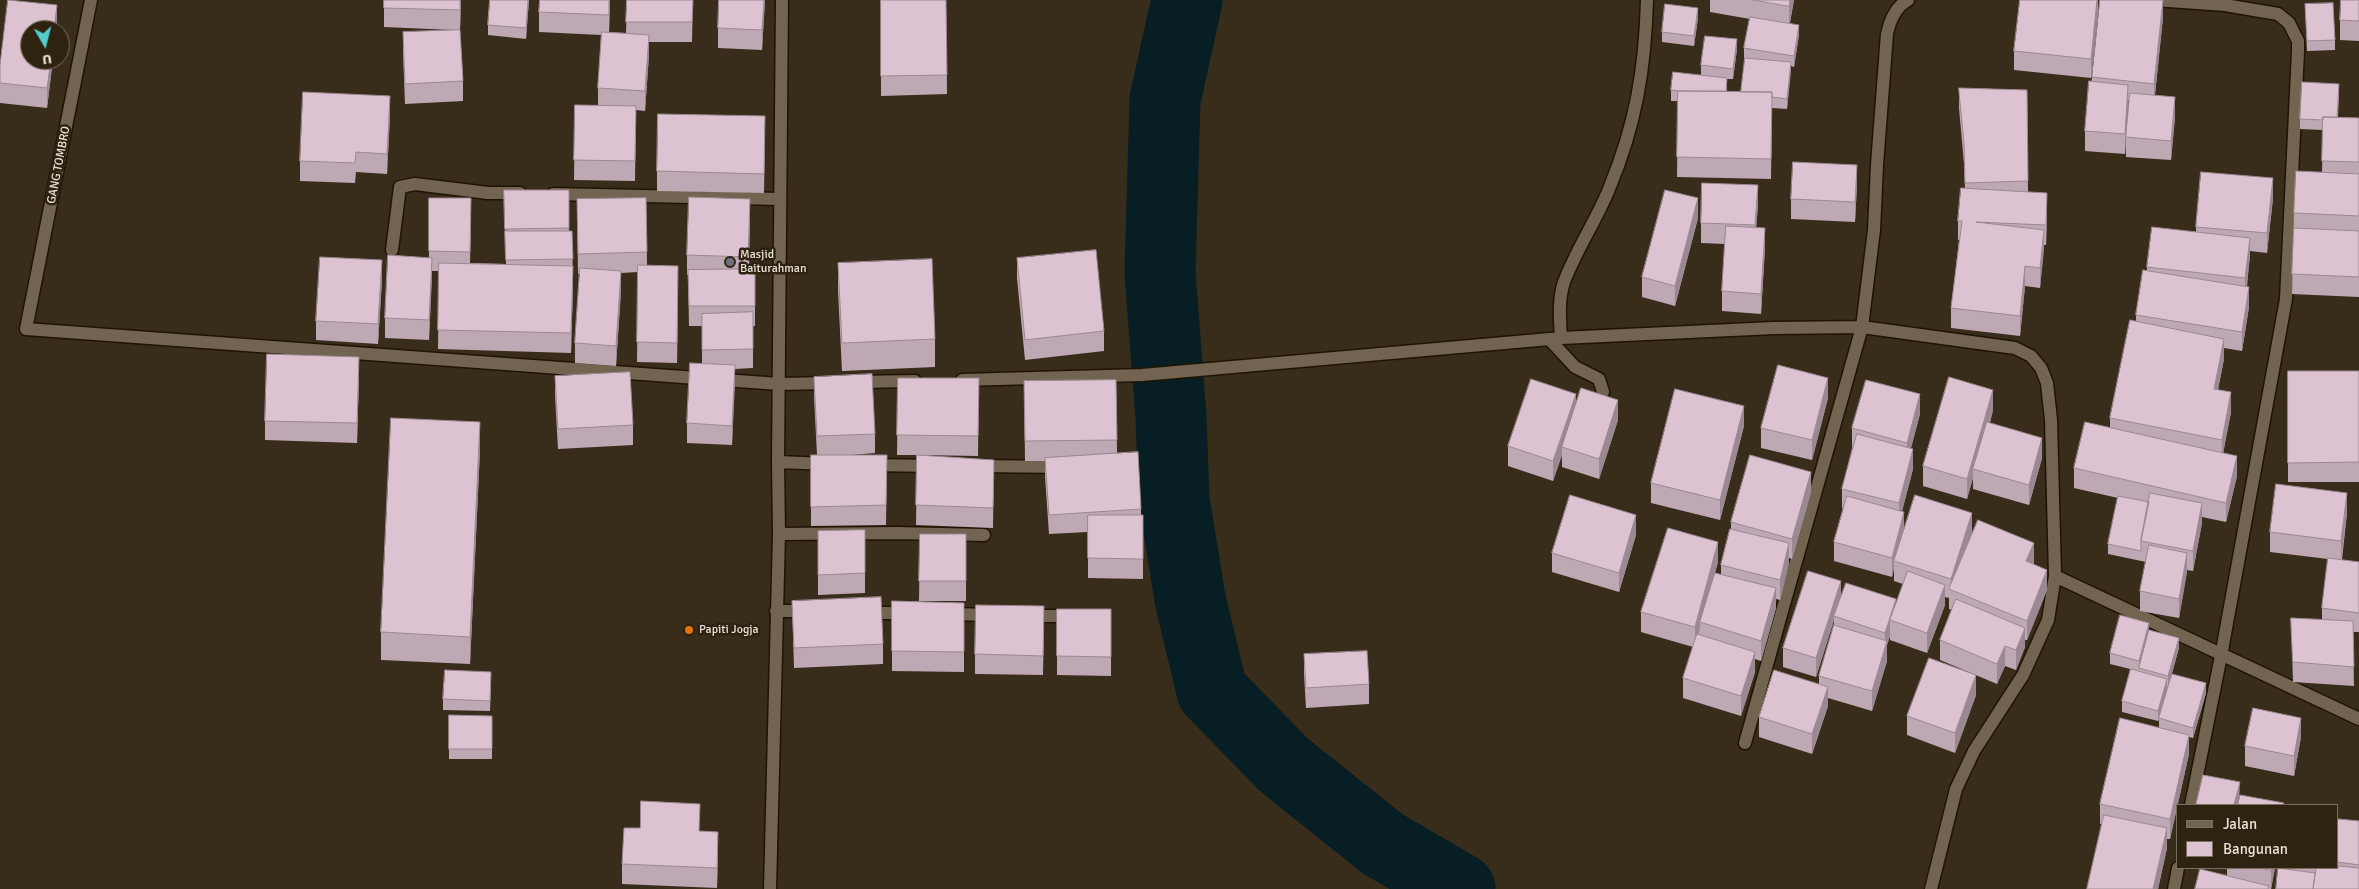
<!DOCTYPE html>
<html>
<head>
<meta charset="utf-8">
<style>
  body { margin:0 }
  #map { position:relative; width:2359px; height:889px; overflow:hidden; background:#382c1a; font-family:Signika,sans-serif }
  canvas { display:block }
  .legend { position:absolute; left:2176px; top:804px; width:162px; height:65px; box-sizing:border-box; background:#2e2211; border:1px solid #796f60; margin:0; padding:6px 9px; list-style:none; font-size:15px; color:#eae2d7 }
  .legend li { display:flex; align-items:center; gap:10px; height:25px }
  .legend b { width:25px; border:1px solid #796f60 }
  .north { position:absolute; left:20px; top:20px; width:50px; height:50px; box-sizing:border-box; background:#2e2211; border:1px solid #796f60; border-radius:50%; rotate:172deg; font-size:14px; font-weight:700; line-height:20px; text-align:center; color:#eae2d7 }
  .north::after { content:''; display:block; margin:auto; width:18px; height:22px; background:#52cdcc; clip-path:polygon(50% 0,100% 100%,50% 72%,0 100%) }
</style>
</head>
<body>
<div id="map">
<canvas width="2359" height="889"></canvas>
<ul class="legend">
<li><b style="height:6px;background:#726450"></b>Jalan</li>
<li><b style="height:14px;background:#ddc3d1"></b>Bangunan</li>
</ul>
<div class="north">U</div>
</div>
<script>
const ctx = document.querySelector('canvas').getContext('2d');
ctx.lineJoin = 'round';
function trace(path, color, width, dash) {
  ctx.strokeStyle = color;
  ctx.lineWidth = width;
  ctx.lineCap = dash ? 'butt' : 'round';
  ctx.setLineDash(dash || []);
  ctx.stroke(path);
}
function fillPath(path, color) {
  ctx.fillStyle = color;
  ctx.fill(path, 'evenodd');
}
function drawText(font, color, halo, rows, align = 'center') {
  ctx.font = font + ' Signika,sans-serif';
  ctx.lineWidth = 5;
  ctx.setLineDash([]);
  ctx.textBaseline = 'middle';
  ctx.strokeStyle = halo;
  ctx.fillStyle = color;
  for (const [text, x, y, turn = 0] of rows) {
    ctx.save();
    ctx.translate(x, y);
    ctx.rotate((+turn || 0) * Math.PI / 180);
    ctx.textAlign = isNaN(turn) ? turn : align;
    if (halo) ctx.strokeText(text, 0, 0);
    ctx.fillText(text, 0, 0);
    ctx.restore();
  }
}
trace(new Path2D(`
  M1187,0L1165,100L1160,273L1171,417L1174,499L1190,599L1212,691L1284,765L1383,844L1460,889`), '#071e25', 71);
const minor = new Path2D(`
  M91,0L26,329L779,384L830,383
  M2155,0L2225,5L2278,14L2289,23L2298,41V51L2286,299L2221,656L2191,805
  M553,194L780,199
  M392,250L400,187L415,184L488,193H520
  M1561,338C1560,320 1558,300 1564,282C1576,250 1596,221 1609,189C1636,124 1645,69 1647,0
  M1549,339L1575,367L1599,379L1603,392
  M962,380L1142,375L1561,338L1774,328L1862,327L2015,348L2031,356L2041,368L2047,383L2051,420L2055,576L2359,719
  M857,382L915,381
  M778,462L828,464
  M870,465L933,466
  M978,466L1063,467
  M779,534L897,533L984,535
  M776,611H809
  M866,613H909
  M949,614L991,615
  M1029,616H1074
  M1745,743L1862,327L1874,230L1877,165L1887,34C1890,20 1895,7 1908,0
  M770,889L779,534L778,462L782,0
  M1931,889L1956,789L1974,751L2023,675L2048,620L2055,576
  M2174,889L2178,868`);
trace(minor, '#1f1404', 15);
trace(minor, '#726450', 12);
fillPath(new Path2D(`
  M384,0H461L460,30L463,81V101L405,104L403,52V32L453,30L384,27Z
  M529,0L526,39L488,35V25Z
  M610,0L609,32L626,33L627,0H693L692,42H649V55L645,111L636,110L635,181L574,180L575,105H598V88L601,35L539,32V12Z
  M765,0L762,50L718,48V28Z
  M881,0H946L947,94L881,96Z
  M1710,0H1794L1790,23L1799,35L1794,67L1791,66L1787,109L1772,108L1771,179L1677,177L1678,101H1671V90L1701,75V65L1737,49L1733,79H1727V91L1741,92L1745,58H1744V48L1750,19L1710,12Z
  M2098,0V11L2091,78L2014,70V51Z
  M2359,0V41L2340,40V20Z
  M2305,4L2335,40V50L2307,51Z
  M2163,17L2155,95L2175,117L2171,160L2126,157V137L2129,101H2128L2125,154L2085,151V131L2092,77Z
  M1698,18L1694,46L1662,42V32Z
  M57,25L47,108L0,103V65Z
  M1959,88L2027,90L2028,192L2047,213L2046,245H2044L2040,288L2025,286L2020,336L1951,328V308L1959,240H1958V221L1965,189L1964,164L1959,108Z
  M2339,94L2338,117L2359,118V297L2292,294L2294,213L2322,172L2323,130L2300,129V119Z
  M390,116L387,174L356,172L355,183L300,181V161Z
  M765,136L764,193L657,191V171Z
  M1857,185L1855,222L1791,219V199Z
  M504,190H569V231H572L573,286L571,353L438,349L439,271H432L429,340L385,338V318L429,258V198L471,218L470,263L506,264Z
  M646,198L647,265L678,286L677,363L637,362L638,272L621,273V291L616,366L575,363V343L580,274H578L577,199Z
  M2273,198L2267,253L2250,251L2247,287L2249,307L2242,351L2224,348V359L2218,390L2231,412L2223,453L2237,476L2226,522L2202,517V523L2193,571L2187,570L2179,618L2140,611V591L2146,562L2108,554V544L2118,498L2074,488V468L2110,428V418L2136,321V315L2147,271V267L2196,232V227Z
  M1758,205L1756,228L1765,248L1761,314L1722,311V291L1725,244L1701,243V223Z
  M1698,218L1675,306L1642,297V277Z
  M750,219L749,269H755V326H753V368L735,369L732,445L687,443V423L702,363V326H689L688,275H687V255Z
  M1017,258L1104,331V351L1025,360L1017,278Z
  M838,263L935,339V367L842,371L838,291Z
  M382,280L378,344L316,340V321Z
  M2288,371H2359V482H2288Z
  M555,376L633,425V445L558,449L555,396Z
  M359,377L357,443L265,440V421Z
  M814,377L875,434V453L851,455H887L886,525L811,526V455H817L814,397Z
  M898,378H979L978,456L917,455L994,460L993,528L916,525L917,455H897Z
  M1116,380L1117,453L1141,509V515H1143V579L1088,578V532L1049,534L1045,477V461H1025L1024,381Z
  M1828,398L1812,460L1761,448V428Z
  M1576,405L1618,420L1599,479L1562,467V455L1553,481L1508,466V446Z
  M1993,410L1990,423L2042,458L2029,505L1973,489V478L1967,499L1923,486V466Z
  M1920,414L1911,448L1913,469L1902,511L1904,530L1972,533L2034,563L2033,564L2047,590L2027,640H2025V647L2016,670L2005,666L1997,684L1940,660V640L1952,610L1949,609V598L1945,597V605L1927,653L1890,640V636L1887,645V661L1872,711L1828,698V706L1812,754L1759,737V717L1819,684V676L1834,625V620L1816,677L1783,667V648L1841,597L1896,604L1903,584L1894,581V568L1892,577L1834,561V542L1844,509L1842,508V489L1852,448V428Z
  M1744,426L1720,520L1651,503V483Z
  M480,450L470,664L381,660V632Z
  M1811,492L1792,559L1789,558V563L1780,600L1776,599V608L1761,661L1755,659V672L1741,716L1683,698V678L1693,647L1641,632V612L1718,562L1714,576L1721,575V565L1731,529V522Z
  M2347,513L2342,560L2359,562V632H2353L2354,686L2293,682L2291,618L2322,620V608L2328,559L2270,552V532Z
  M865,530V593L818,595V531Z
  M920,534H966V601H919Z
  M1636,535L1619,592L1552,572V553Z
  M792,601L883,644V664L794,668Z
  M892,601L964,603V672L892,671Z
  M1057,609H1111V676L1057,675Z
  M1044,626L1043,675L975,674V654Z
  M2149,630L2179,648L2171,677L2206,693L2193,738L2189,737V754L2170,839H2167V848L2158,889H2087L2102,824H2100V804L2159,727V720L2158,721L2122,712V701L2130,669L2110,664V653Z
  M1304,654L1369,684V704L1306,708L1304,674Z
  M491,683L490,711L443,710V699Z
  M1976,695L1955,753L1907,735V716Z
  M449,715L492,716V759H449Z
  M2301,737L2294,776L2245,766V746Z
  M2338,819L2359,821V889L2283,869V868H2338Z
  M700,831L718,852L717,888L622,884V864Z
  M2227,868H2275L2271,889H2195L2227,876Z`), '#bea8b4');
fillPath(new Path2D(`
  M460,0H461L460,30Z
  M528,0H529L526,39V28Z
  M609,0H610L609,35Z
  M764,0H765L762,50V30Z
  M1790,0H1794L1789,26V6Z
  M2097,0H2098V11L2091,78V59Z
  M2163,0V17L2154,104V84Z
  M57,5V25L56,30H54Z
  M1698,8V18L1694,46V36Z
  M1799,25V35L1794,67V56Z
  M649,35V55L645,111V91Z
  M1737,39V49L1733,79V69Z
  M51,60H53L47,108V88Z
  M1791,62V72L1787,109V99Z
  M2128,85V104L2125,154V134Z
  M390,96V116L387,174V154Z
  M2175,97V117L2171,160V141Z
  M1857,165V185L1855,222V202Z
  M2273,178V198L2267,253V233Z
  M1758,185V205L1755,245V225Z
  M2047,193V213L2046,245V225Z
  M1698,198V218L1675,306V286Z
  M1765,228V248L1761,314V294Z
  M2044,230V250L2040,288V268Z
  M2250,238V258L2245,298V278Z
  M432,258V278L429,340V320Z
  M382,260V280L378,344V324Z
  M573,266V286L571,353V333Z
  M678,266V286L677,363V343Z
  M2025,266V286L2020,336V316Z
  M621,271V291L616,366V346Z
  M2249,287V307L2242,351V332Z
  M2224,339V359L2214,409V389Z
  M359,357V377L357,443V423Z
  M735,365V385L732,445V426Z
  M1828,378V398L1812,460V440Z
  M1993,390V410L1976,470L1973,469V478L1967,499V479Z
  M2231,392V412L2222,460V440Z
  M1576,394V414L1562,447V455L1553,481V461Z
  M1920,394V414L1907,462V443Z
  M1618,400V420L1599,479V459Z
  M1744,406V426L1720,520V500Z
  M480,422V450L470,664V637Z
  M2042,438V458L2029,505V485Z
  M1913,449V469L1899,523V503Z
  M2237,456V476L2226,522V503Z
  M1811,472V492L1792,559V539Z
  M2347,493V513L2341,561V541Z
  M2202,503V523L2193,571V551Z
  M1904,512V532L1894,561V568L1892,577V558Z
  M1972,513V533L1951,590V579Z
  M1636,515V535L1619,592V573Z
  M1718,542V562L1702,622H1700V628L1695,647V627Z
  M1789,543V563L1780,600V580Z
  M2034,543V563L2026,581V561Z
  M2187,553V573L2179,618V599Z
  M2047,570V590L2027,640V621Z
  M1841,581V601L1834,616V620L1816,677V658Z
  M1945,585V605L1927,653V633Z
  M1776,588V608L1761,661V641Z
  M1896,599V619L1890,620V636L1887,645V661L1872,711V691L1885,649V633Z
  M2149,623V633L2139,671V661Z
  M2025,628V647L2016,670V650Z
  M2179,638V648L2168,687V676Z
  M2005,646V666L1997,684V664Z
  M1755,652V672L1741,716V696Z
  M1976,675V695L1955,753V733Z
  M2167,679V689L2159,718L2158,721V711Z
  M2206,683V693L2193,738V728Z
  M1828,687V706L1812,754V734Z
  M2301,718V737L2294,776V756Z
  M2189,735V754L2170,839V819Z
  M2240,782L2239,805H2234Z
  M2167,828V848L2158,889H2153Z
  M718,832V852L717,888V868Z
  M2272,868H2275L2271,889V870Z`), '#9b8892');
const building = new Path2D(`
  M8,0L57,5L54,30H30V60H51L47,88L0,83V65Z
  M384,0H460V10L384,8Z
  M490,0H528L526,28L488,25Z
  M540,0H609V15L539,12Z
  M627,0H693L692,22H626Z
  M719,0H764L762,30L718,28Z
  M881,0H946L947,75L881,76Z
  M1753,0H1790L1789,6Z
  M2020,0H2097L2091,59L2014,51Z
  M2100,0H2163L2154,84L2092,77Z
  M2341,0H2359V21L2340,20Z
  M2333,3L2335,40L2307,41L2305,4Z
  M1665,4L1698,8L1694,36L1662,32Z
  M1750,17L1799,25L1794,56L1744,48Z
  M460,30L463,81L405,84L403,32Z
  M602,32L649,35L645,91L598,88Z
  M1705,36L1737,39L1733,69L1701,65Z
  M1745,58L1791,62L1787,99L1772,97V92H1741Z
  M1673,72L1727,78L1726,91H1678L1671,90Z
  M2089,81L2128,85L2125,134L2085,131Z
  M2302,82L2339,84L2337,117H2323V120L2300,119Z
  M1959,88L2027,90L2028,181L1965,183L1964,144Z
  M1678,91L1772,92L1771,159L1677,157Z
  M303,92L390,96L387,154L356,152L355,163L300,161Z
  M2130,93L2175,97L2171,141L2126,137Z
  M575,105L636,106L635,161L574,160Z
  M658,114L765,116L764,174L657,171Z
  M2323,117L2359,118V162L2322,161Z
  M1793,162L1857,165L1855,202L1791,199Z
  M2296,171L2359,174V216L2294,213Z
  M2201,172L2273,178L2267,233L2196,227Z
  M1702,183L1758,185L1755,225L1701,223Z
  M1961,188L2047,193L2046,225L1976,222L2044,230L2040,268L2025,266L2020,316L1951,308L1962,221H1958Z
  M504,190H569V228L505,229Z
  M1665,190L1698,198L1675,286L1642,277Z
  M689,197L750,199L748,257L687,255Z
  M429,198H471L470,252L429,251Z
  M646,198L647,252L578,254L577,199Z
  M1726,226L1765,228L1761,294L1722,291Z
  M2152,227L2250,238L2245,278L2147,267Z
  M2294,228L2359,231V277L2292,274Z
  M505,231H572L573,259L506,260Z
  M1096,250L1104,331L1025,340L1017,258Z
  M388,255L432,258L429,320L385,318Z
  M320,257L382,260L378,324L316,321Z
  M932,259L935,339L842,343L838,263Z
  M439,263L573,266L571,333L438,330Z
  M638,265L678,266L677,343L637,342Z
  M580,268L621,271L616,346L575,343Z
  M755,269V306H689L688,270Z
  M2143,270L2249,287L2242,332L2136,315Z
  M753,312V349L702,350V314Z
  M2130,320L2224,339L2214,389L2231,392L2222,440L2110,418Z
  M267,354L359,357L357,423L265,421Z
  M690,363L735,365L732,426L687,423Z
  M1778,365L1828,378L1812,440L1761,428Z
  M2288,371H2359V462L2288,463Z
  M630,372L633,425L558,429L555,376Z
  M872,374L875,434L817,436L814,377Z
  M1949,377L1993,390L1967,479L1923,466Z
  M898,378H979L978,436L897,435Z
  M1531,379L1576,394L1553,461L1508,446Z
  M1116,380L1117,440L1025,441L1024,381Z
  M1866,380L1920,394L1907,443L1852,428Z
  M1581,388L1618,400L1599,459L1562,447Z
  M1675,389L1744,406L1720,500L1651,483Z
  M391,418L480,422L470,637L381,632Z
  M1987,422L2042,438L2029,485L1973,469Z
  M2085,422L2237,456L2226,503L2074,468Z
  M1857,434L1913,449L1899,503L1842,489Z
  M1138,452L1141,509L1049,515L1045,458Z
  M811,455H887L886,505L811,507Z
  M917,455L994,460L993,508L916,505Z
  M1750,455L1811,472L1792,539L1731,522Z
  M2276,484L2347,493L2341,541L2270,532Z
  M2150,493L2202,503L2193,551L2141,541Z
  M1570,495L1636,515L1619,573L1552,553Z
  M1915,495L1972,513L1951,579L1894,561Z
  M1847,496L1904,512L1892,558L1834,542Z
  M2118,496L2149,502L2141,541V551L2108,544Z
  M1088,515H1143V559L1088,558Z
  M1978,520L2034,543L2026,561L2047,570L2027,621L1949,589Z
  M1668,528L1718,542L1695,627L1641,612Z
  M1730,529L1789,543L1780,580L1721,565Z
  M865,530V573L818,575V531Z
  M920,534H966V581H919Z
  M2149,545L2187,553L2179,599L2140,591Z
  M2328,558L2359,562V613L2322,608Z
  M1808,571L1841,581L1816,658L1783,648Z
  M1908,571L1945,585L1927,633L1890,620Z
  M1715,573L1776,588L1761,641L1700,622Z
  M1846,583L1896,599L1885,633L1834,616Z
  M881,597L883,644L794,648L792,601Z
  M1956,599L2025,628L2016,650L2005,646L1997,664L1940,640Z
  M892,601L964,603V652L892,651Z
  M976,605L1044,606L1043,656L975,654Z
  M1057,609H1111V657L1057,656Z
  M2120,615L2149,623L2139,661L2110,653Z
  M2291,618L2353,621L2354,667L2293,662Z
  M1834,625L1887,641L1872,691L1819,676Z
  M2149,630L2179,638L2168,676L2139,668Z
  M1697,634L1755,652L1741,696L1683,678Z
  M1367,651L1369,684L1306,688L1304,654Z
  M1929,658L1976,675L1955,733L1907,716Z
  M2131,669L2167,679L2158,711L2122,701Z
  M445,670L491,672L490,701L443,699Z
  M1774,670L1828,687L1812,734L1759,717Z
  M2172,674L2206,683L2193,728L2159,718Z
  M2253,708L2301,718L2294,756L2245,746Z
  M449,715L492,716V749H449Z
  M2120,718L2189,735L2170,819L2100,804Z
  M2203,775L2240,782L2234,805H2196Z
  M2240,795L2284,803L2283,805H2238Z
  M641,801L700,804L699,831L718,832L717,868L622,864L624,828H640Z
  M2104,815L2167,828L2153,889H2087Z
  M2338,819L2359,821V865L2338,862Z
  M2338,866L2359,868V889H2313L2316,868H2338Z
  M2261,868H2272L2271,870Z
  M2278,868L2315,873L2313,889H2276Z
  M2200,869L2269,886L2268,889H2195Z`);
fillPath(building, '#ddc3d1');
trace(building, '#9b8892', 1);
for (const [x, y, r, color] of [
  [730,262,5,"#6b7280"],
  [689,630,5,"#e8710a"]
]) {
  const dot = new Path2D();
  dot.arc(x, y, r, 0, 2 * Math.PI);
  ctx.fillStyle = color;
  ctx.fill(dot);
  trace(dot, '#2e2211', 2);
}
drawText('12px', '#eae2d7', '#2e2211', [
  ["GANG TOMBRO",59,165,-79]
]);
drawText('12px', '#eae2d7', '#2e2211', [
  ["Masjid",740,255],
  ["Baiturahman",740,269],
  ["Papiti Jogja",699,630]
], 'left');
</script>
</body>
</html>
